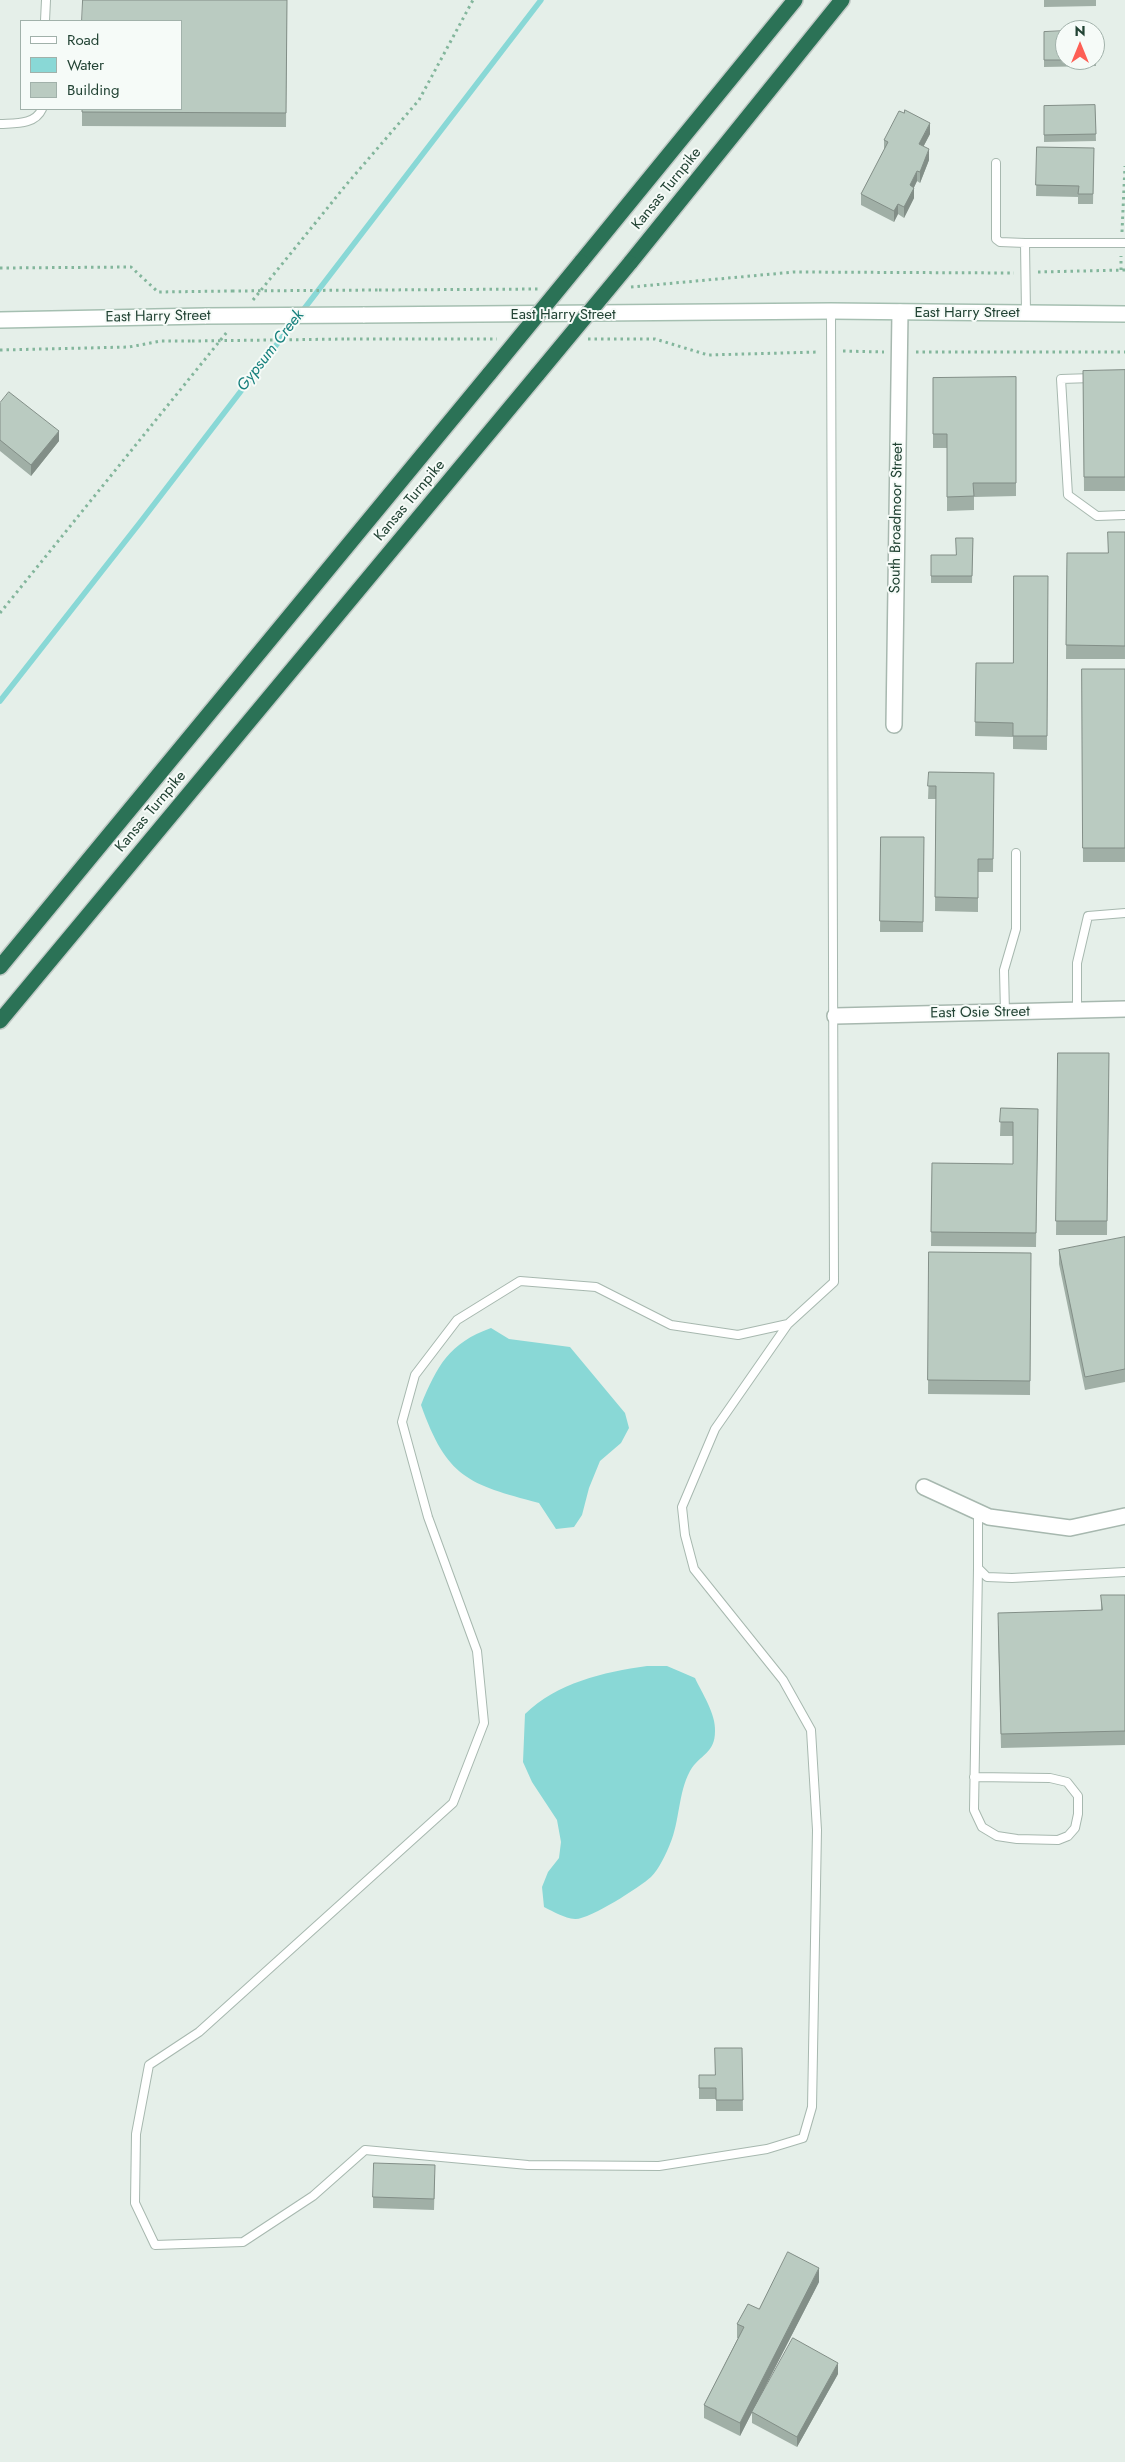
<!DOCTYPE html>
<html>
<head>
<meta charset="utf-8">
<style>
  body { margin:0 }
  #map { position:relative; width:1125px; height:2462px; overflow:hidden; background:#e5efe9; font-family:Jost,sans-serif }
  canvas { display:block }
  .legend { position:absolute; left:20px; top:20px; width:162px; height:90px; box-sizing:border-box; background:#f6fbf8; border:1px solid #a1b1aa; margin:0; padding:6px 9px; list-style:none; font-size:15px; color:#224334 }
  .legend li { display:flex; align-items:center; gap:10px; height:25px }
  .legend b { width:25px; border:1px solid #a1b1aa }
  .north { position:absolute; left:1055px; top:20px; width:50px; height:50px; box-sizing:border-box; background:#f6fbf8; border:1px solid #a1b1aa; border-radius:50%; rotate:0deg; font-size:14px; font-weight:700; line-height:20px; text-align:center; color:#224334 }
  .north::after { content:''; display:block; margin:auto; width:18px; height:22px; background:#fd5f55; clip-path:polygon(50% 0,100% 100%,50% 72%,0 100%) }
</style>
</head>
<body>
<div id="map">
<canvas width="1125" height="2462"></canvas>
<ul class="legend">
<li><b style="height:6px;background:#fff"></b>Road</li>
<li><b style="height:14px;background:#89d8d6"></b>Water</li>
<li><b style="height:14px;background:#bacbc1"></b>Building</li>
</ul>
<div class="north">N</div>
</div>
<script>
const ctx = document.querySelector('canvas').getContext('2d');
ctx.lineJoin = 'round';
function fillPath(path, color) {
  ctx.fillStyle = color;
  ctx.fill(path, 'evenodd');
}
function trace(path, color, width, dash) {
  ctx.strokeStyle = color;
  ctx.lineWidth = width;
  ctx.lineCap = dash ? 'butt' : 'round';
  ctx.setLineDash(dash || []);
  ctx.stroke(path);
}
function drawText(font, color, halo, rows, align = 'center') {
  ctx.font = font + ' Jost,sans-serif';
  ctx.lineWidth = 4;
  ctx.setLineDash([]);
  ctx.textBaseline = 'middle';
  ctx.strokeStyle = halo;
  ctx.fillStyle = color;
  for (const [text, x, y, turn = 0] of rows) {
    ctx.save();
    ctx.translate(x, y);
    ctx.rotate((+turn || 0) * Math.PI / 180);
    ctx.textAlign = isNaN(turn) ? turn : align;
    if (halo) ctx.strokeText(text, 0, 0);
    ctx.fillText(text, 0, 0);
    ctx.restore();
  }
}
fillPath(new Path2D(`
  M491,1328L509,1339L570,1347L625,1413L629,1428L621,1443L600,1461L589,1488L582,1515L574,1527L556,1529L539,1503C468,1484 447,1478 421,1405C437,1366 449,1343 491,1328Z
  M647,1666H667L695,1678C702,1693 716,1714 715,1731C715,1754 700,1754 690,1771C678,1793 680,1821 670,1844C666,1854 659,1869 651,1877C640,1887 589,1920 575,1919C564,1918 554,1912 544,1907L542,1887L548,1872L559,1858L561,1842L557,1820L532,1782L523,1762L525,1714C557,1683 603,1672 647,1666Z`), '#89d8d6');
trace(new Path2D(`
  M0,701L142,520L541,0`), '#89d8d6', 5.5);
const service = new Path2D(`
  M45,21L46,0
  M0,124C15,123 35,125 42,109
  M996,163V239L1000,242L1025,243
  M1026,313L1025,243H1125
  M1092,378L1061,379L1068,495L1097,516L1125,515
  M1077,1011V963L1088,916L1125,913
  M1005,1013L1004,970L1016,929V853
  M788,1324L715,1429L682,1507L685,1535L694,1569L783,1680L811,1730L817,1830L812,2107L803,2138L767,2149L659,2166L528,2165L365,2150L313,2196L243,2242L155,2245L135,2203L136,2134L149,2065L199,2032L453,1803L484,1723L477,1651L428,1517L402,1422L415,1375L457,1320L520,1281L596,1287L671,1325L738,1335L788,1324L834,1282L831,311
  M978,1512V1568L987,1577L1012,1578L1125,1572
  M974,1777L1050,1778L1067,1782L1078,1796V1814L1075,1828L1068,1836L1058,1840L1017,1839L997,1836L982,1827L974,1810L978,1568`);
const minor = new Path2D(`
  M894,725L900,312
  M835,1016L1125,1009
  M924,1487L989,1517L1070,1528L1125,1516`);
const secondary = new Path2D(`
  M363,315L831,311L1125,314
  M0,320L206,316`);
const motorway = new Path2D(`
  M581,262L795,0
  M630,263L842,0
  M0,967L490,373
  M0,1021L538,374`);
trace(service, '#a7b8af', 10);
trace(minor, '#a7b8af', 18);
trace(secondary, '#a5bfb1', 18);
trace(motorway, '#c1cac6', 18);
trace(new Path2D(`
  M1122,232L1125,166
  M0,268L131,267L158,292L232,291
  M1121,270V256
  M1038,272L1125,270
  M631,287L794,272L1014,273
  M379,290L538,289
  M253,300L346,185L419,100L473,0
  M347,339H497
  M588,339H655L708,355L819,352
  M0,350L129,347L161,341H192
  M843,351L884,352
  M916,352H1125
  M0,613L227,332`), '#83b69c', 3, [2.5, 4]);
trace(service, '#fff', 8);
trace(minor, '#fff', 15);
trace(secondary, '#fff', 15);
trace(motorway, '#2b7256', 15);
const secondaryBridge = new Path2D(`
  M206,316L363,315`);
const motorwayBridge = new Path2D(`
  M490,373L581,262
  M538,374L630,263`);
trace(secondaryBridge, '#a5bfb1', 18, []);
trace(motorwayBridge, '#c1cac6', 18, []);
trace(new Path2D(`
  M232,291L379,290
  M192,341L347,339`), '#83b69c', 3, [2.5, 4]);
trace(secondaryBridge, '#fff', 15);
trace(motorwayBridge, '#2b7256', 15);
fillPath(new Path2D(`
  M287,0L286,127L82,126V109Z
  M1044,0H1096V6L1044,7Z
  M1095,31L1096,66L1044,67V32L1065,60H1095Z
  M1095,105L1096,141L1044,142V106Z
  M930,134L923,147L929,160L920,183L917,181L914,187V198L904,218L898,214L894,222L861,205V194L884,150V140Z
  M1037,147L1094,148L1093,204H1078V197L1036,196Z
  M1125,370V491H1084L1083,371Z
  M1016,377V496L974,497V510L947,511V448H933V378Z
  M0,403L59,441L31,476L0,451Z
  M1125,532V659H1066L1067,553H1108Z
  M973,538L972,583H931V555H956Z
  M1048,576L1047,750L1013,749V737L975,736L976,663H1013Z
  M1082,669H1125V862H1083Z
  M929,772L994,773L993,872H978V912L935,911L936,799H928Z
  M881,837H924L923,932H880Z
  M1058,1053H1109L1107,1235H1056Z
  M1001,1108L1038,1109L1036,1247L931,1246L932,1163L1013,1164V1136H1000Z
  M1125,1237V1382L1085,1390L1059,1264V1250Z
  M929,1252L1031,1253L1030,1395L928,1394Z
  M1101,1595H1125V1745L1001,1748L998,1626L1101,1610Z
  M742,2048L743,2111H716V2099H699V2075H715Z
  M435,2175L434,2210L373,2208V2197Z
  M819,2282L752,2412L838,2374L797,2447L752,2423V2412L740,2436L704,2418V2405L738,2338H737V2324L759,2309Z`), '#a0afa6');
fillPath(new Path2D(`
  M930,123V134L919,155V144Z
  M929,149V160L920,183V172Z
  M917,171V181L910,196V185Z
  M914,188V198L904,218V207Z
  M898,204V214L894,222V211Z
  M59,431V441L31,476V465Z
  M819,2268V2282L740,2436V2423Z
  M838,2363V2374L797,2447V2437Z`), '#828e87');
const building = new Path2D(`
  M83,0H287L286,113L82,112V109H181V21H82Z
  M1065,31V60H1044V32Z
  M1095,31L1096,59H1095Z
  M1095,105L1096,134L1044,135V106Z
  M905,110L930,123L919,144L929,149L920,172L917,171L910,185L914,188L904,207L898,204L894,211L861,194L888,142L884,140L899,111L904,113Z
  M1037,147L1094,148L1093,194H1078L1079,186L1036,185Z
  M1125,370V477H1084L1083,371Z
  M1016,377V483H973L974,496L947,497V434H933V378Z
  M9,392L59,431L31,465L0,440V403Z
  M1108,532H1125V646L1066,645L1067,553H1108Z
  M956,538H973L972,576H931V555H956Z
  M1014,576H1048L1047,736H1013V723L975,722L976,663H1013Z
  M1082,669H1125V848H1083Z
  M929,772L994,773L993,859H978V898L935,897L936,786H928Z
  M881,837H924L923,922L880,921Z
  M1058,1053H1109L1107,1221H1056Z
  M1001,1108L1038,1109L1036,1233L931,1232L932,1163L1013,1164V1122H1000Z
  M1125,1237V1369L1085,1377L1059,1250Z
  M929,1252L1031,1253L1030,1381L928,1380Z
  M1101,1595H1125V1731L1001,1734L998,1613L1102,1610Z
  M715,2048H742L743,2100H716V2088H699V2075H715Z
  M374,2163L435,2165L434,2199L373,2197Z
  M788,2252L819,2268L740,2423L704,2405L744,2327L737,2324L748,2304L759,2309Z
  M793,2338L838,2363L797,2437L752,2412Z`);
fillPath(building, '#bacbc1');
trace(building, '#828e87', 1);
drawText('15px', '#224334', '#f6fbf8', [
  ["Kansas Turnpike",667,189,-51],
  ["East Harry Street",967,313],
  ["East Harry Street",563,315],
  ["East Harry Street",158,317,-1],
  ["Kansas Turnpike",410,501,-50],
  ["South Broadmoor Street",897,518,-89],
  ["Kansas Turnpike",151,812,-50],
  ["East Osie Street",980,1013,-1]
]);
drawText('italic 16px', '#16807d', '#f6fbf8', [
  ["Gypsum Creek",271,351,-52]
]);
</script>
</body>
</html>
